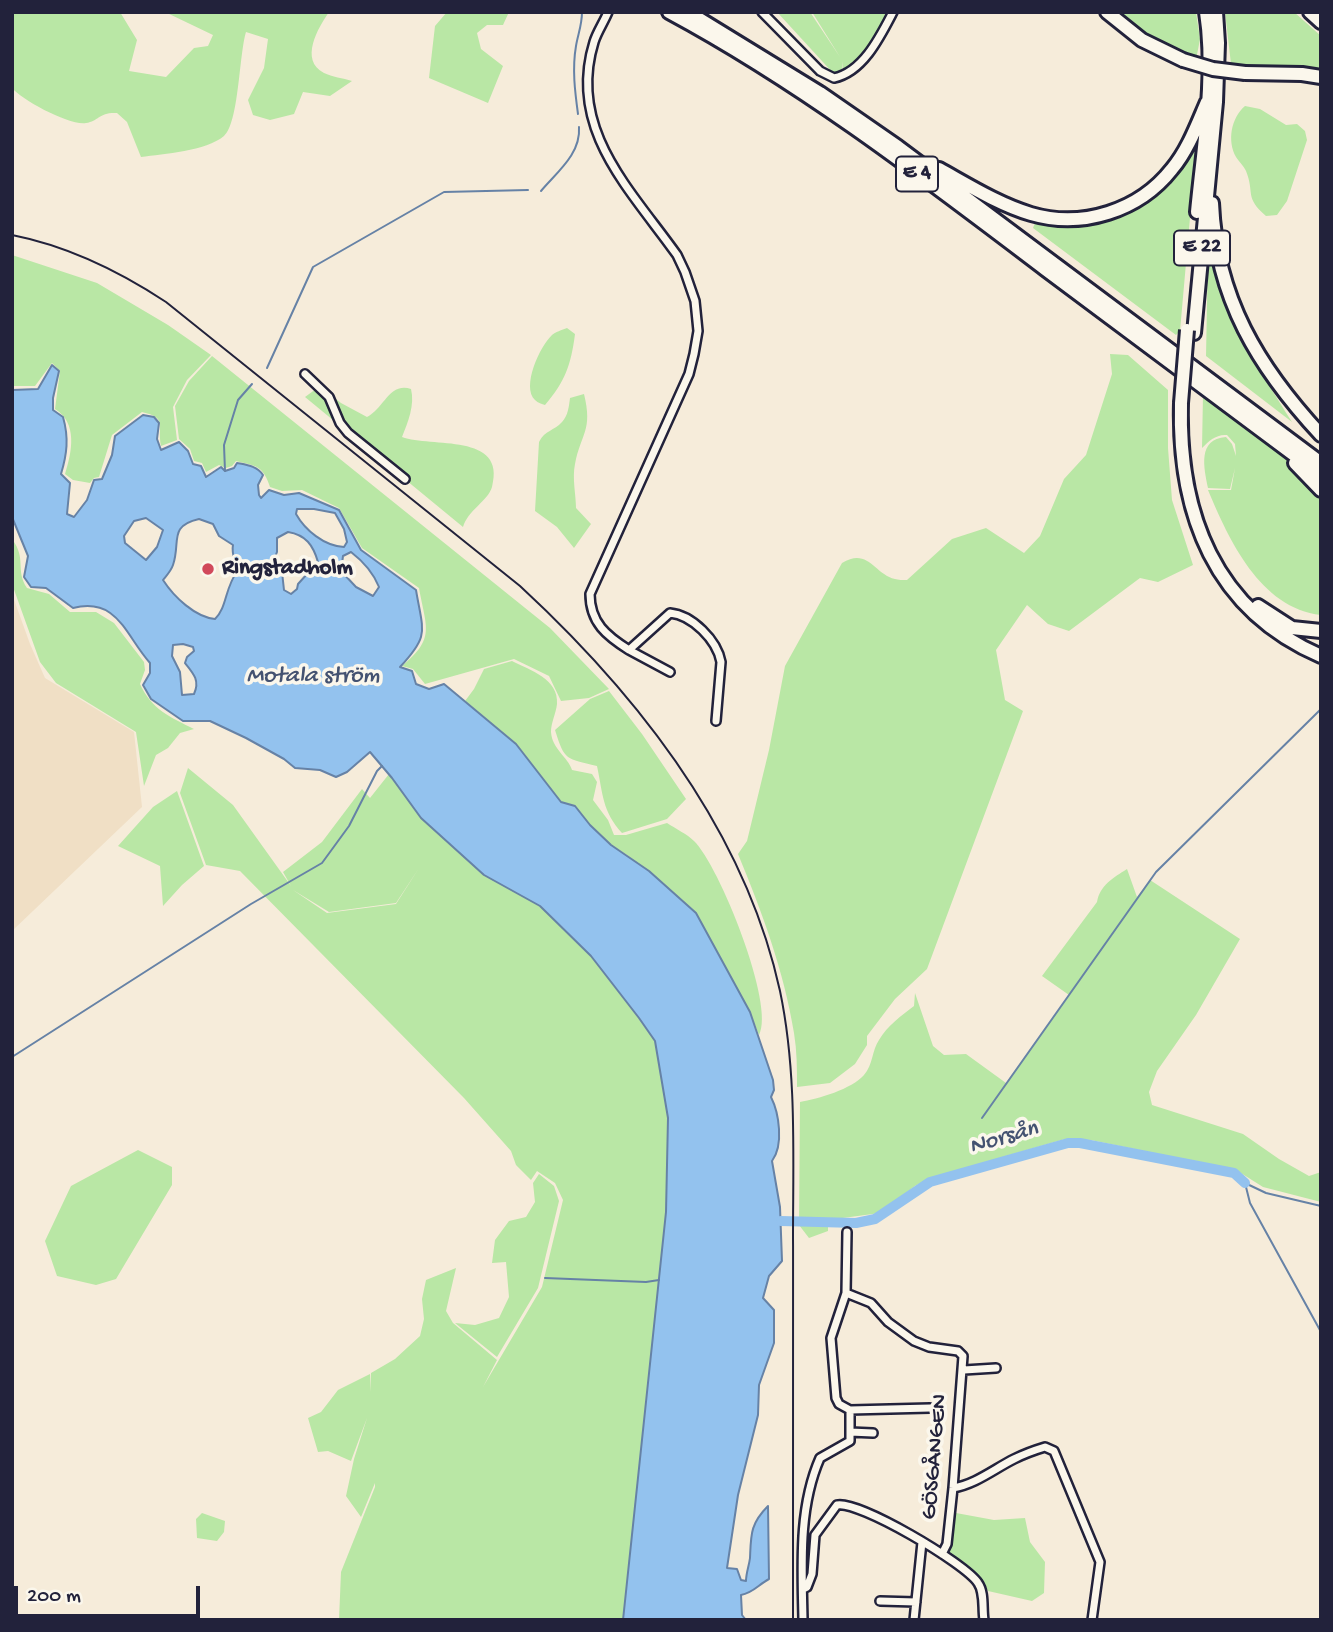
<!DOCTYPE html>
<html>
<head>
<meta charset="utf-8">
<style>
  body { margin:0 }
  #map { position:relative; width:1333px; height:1632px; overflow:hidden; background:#f6ecda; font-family:"Gochi Hand",sans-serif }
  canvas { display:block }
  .frame { position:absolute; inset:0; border:14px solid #22223b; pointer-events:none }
  .scale { position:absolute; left:14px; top:1586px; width:186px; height:32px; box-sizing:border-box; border:4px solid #22223b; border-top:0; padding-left:9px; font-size:21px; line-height:24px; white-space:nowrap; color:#22223b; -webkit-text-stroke:5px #fbf7ec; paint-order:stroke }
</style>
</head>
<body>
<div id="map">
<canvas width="1333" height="1632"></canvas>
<div class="frame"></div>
<div class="scale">200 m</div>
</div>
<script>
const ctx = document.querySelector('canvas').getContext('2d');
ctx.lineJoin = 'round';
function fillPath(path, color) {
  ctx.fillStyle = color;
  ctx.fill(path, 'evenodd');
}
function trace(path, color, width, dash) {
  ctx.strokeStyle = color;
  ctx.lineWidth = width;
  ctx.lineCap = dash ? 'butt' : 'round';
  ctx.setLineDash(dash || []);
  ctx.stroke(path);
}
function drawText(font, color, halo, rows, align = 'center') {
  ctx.font = font + ' "Gochi Hand",sans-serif';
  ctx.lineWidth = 7;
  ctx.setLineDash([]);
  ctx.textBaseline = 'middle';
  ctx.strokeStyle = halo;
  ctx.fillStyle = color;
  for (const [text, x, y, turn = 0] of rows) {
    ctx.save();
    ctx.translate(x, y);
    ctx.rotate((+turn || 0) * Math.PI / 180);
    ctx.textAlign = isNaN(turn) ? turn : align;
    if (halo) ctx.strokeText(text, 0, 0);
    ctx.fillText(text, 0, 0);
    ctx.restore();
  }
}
fillPath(new Path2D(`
  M12,594L30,644L45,678L134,732L142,807L12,931Z`), '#f0dfc5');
fillPath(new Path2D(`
  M14,12H120L137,40L129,71L166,77L194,48L208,46L213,35L165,12H329C318,28 299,60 324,73C332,77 343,78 352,81L330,96L303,92L294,114L270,120L253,115L248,100L264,68L268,39L246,32C239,55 239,123 224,136C206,151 164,154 141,157L127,122L117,113C99,112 99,121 86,123C70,126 22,100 12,88Z
  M447,12H509L503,25H487L477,33L481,49L503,66L488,103L429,78L435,26Z
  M777,12H810L840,57L812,12L888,13L875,40L843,73L842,61V73H833Z
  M1119,12H1196L1200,39L1196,60L1141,34Z
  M1225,12H1294L1321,36V73L1231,64Z
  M1245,106L1260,109L1286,125L1297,124L1305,131L1307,140L1287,201L1277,215L1266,216C1244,197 1255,193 1246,171C1244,166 1239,162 1236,157C1227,141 1231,118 1245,106Z
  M1191,148L1196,150L1180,331L1176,335L1033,228L1035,223L1072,226L1108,221L1137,208L1170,185Z
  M1208,253C1225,315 1258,368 1292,422L1206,356Z
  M12,255L97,283L168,325L211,355L187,380L173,407L177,440L161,446C157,425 168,418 142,412L112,435L99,477L94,478L90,483L73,480L65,474C72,452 78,423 55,409L60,371L52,363L35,386H12Z
  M567,328L575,334C571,365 565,382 545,405C542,404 538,403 535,400C521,387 540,346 552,335C555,332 562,330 567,328Z
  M1110,354L1128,355L1168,390V448L1172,500L1193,565L1158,582L1140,578L1069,631L1048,624L1027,605L996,650L1005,700L1023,711L927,969L895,999L867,1036V1045L855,1064L830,1083L797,1087C797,1069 797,1051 794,1033C784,971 762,912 738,854L747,841L769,750L785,666L842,563C868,547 874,574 895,579C898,580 903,580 907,580L952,539L986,528L1024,553L1040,536L1064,479L1086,455L1112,374Z
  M212,356L550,628L609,689L589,698L561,701L549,676L514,659L425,684L413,669L402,666C436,638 426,628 419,588L362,548L339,508L302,490L282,491L270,487C263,466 257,466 236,461L232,466L226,468L219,465L206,472L202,463L194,461L190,449L179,439L175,406L189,381Z
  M320,386L341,403L367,417C384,409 389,382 411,389C415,405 408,422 402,437C431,448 507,432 492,487C488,501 468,510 463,527L305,397Z
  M584,394C593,431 581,433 575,464C572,478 576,495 576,508L591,524L574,548L557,527L535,511L539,442C545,430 554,431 562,422C568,416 569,406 570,398Z
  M1203,394L1285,458L1321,499V615C1260,608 1229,540 1208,490H1231L1235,468L1230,489L1208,488C1204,468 1197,439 1226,437L1232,444L1236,456L1235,444L1227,435C1216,434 1209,441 1202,448Z
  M12,539C27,559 15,570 27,588L49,594L70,612H96L114,623L144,662L145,670L140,684C152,710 170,717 194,729L180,733L168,748L156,755L144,786L136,732L56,683L40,662L12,584Z
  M512,661C530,670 559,679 557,704C556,713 551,723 551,732C552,749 568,757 572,770L592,774L597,782L593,800L608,820L614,835H626L667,823C676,829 687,834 694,841C719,865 776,1006 759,1035L750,1012L696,913L627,855L611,845L590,825L575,806L561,802L516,744L465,701L474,689L484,669Z
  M609,691L642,734L686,799L667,819L622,833C602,811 603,794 597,766C566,758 565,762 555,730L590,699Z
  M188,768L233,805L291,886L283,872L322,842L362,789L370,798L389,774L421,818L484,875L540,906L591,956L639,1018L655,1041L668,1118L666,1212L623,1620H339L341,1572L375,1487V1483L361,1517L346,1496L354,1459L367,1418L351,1461L328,1451L318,1452L308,1418L321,1412L338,1390L370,1374V1392L371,1373L395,1359L420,1336L424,1319L422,1299L426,1280L456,1268L446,1311L453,1323L497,1360L483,1387L542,1287L563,1200L555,1183L537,1171L531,1180L516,1165L511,1151L464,1098L240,871L206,865L180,793ZM419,868L396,904L327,913L293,890L329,912L396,903Z
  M177,791L204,866L182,885L163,906L160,866L118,846L153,807Z
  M1127,869L1137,897L1150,880L1240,939L1196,1015L1157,1071L1149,1092L1152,1105L1243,1134L1279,1159L1309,1176L1321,1172V1202L1263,1187L1236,1170L1091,1140L1065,1139L930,1178L915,1186L880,1213L828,1220V1231L809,1238L799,1225L800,1102C818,1099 852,1089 864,1075C873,1065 872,1050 879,1040C887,1026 902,1015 914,1006L915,993L933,1046L944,1055L966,1054L1006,1083L1069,995L1042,976L1097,902C1100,885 1113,878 1127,869Z
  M138,1150L172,1167V1185L116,1279L96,1285L57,1276L45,1241L71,1186Z
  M539,1174L554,1186L559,1201L538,1288L497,1357L455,1323L475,1325L499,1318L509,1297L506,1262L492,1263L495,1240L509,1221L526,1217L535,1202L533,1183Z
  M202,1513L225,1521L224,1532L217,1541L197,1538L196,1519Z
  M956,1513L994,1520L1025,1518L1030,1542L1045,1562L1044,1593L1032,1601L988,1591L983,1580L947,1553Z`), '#b9e7a5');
const water = new Path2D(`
  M52,365L59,371L53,398V410L63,417C69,438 67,454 61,474L70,483L67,514L74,517L87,500L94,480L102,479L112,455L115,436L143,415L154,417L159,423L157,439L161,450L179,442L188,451L193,464L201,466L206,477L221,467L225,471L234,468L237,463C247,465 257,466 263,475L258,485L259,495L261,498L269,490L284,495L299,493L339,510L361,550L416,590C423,632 430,635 400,667L412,671L416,684L429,689L444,684L516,744L561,802L575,806L590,825L611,845L649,871L696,913L750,1012L773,1080L774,1090L771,1097C779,1113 784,1145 772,1161L780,1207L782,1261L769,1276L763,1298L774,1310V1343L759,1385L758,1415L738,1495L727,1568L737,1569L741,1580L746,1581C746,1573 749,1566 750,1558C751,1535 750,1524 768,1506L769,1579C758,1585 753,1593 741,1595L742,1615L746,1620H623L666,1212L668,1118L655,1041L639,1018L591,956L540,906L484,875L421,818L392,778L370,752L347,772L336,777L320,770L295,768L284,759L246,738L210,721H183L151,699L143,685L150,673V663C125,635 118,597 73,608L46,588L31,587L24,577L28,556L12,517V390L38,389ZM297,509H314L335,513L344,529L347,542L344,547C324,546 305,530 296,514ZM146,518L163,530L157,547L146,560L125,543L124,536L134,521ZM199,519L213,524L219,536L233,545C231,554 236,562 237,572C225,587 227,608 215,619C195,617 174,597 163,580C167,575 171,571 173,565C181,542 168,526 199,519ZM288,532C306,535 313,545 318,562L298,584L297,589L291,594L284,590L282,572L270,570L277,552V538ZM351,552C364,562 373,572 379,587L373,596L356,587L341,571L343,556ZM183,644L193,647L194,651L187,657L185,663C194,674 200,681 194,694L182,695L180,672L172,656L173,645Z`);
fillPath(water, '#93c2ee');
trace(water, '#6682a6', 2);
trace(new Path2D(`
  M578,114C575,92 572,69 576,46C578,34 582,25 582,12
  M541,191C557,172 581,154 579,127
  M267,368L313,267L444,192L528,190
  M225,471L224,445L238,400L252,384
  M12,1057L251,904L322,863L349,826L377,771L382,766
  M982,1118L1156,872L1321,709
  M1245,1183L1250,1203L1321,1332
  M1245,1183L1266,1193L1321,1206
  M545,1278L646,1282L659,1280`), '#6682a6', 2);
trace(new Path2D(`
  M781,1221L856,1223L875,1219L930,1182L1068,1143H1080L1234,1173L1245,1183`), '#93c2ee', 10);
const street = new Path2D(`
  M608,12C604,22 597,32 594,42C567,129 630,189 677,255L685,272L695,301L698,331L694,354L689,374L590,594C590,623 607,636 629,650
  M762,12L820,71L834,78C863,72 880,37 893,12
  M305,374L329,397L340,423L348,433L405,479
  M670,672L629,650L670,613C692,615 717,640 721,662L716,721
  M847,1232L846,1293L831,1338L836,1398L839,1404L850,1410
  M846,1293L871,1303L888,1322L914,1341L929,1347L958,1351L963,1356L953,1488L947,1544L942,1554
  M964,1370L996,1368
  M850,1410L930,1408
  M850,1432L873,1433
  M953,1488C976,1484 994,1469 1014,1459C1024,1454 1035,1450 1045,1447L1054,1451L1100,1562L1092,1620
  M803,1589L807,1587L812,1574L815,1535L837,1505C858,1500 965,1563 978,1583C985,1593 982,1608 984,1620
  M880,1601L916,1602
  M803,1620C802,1567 798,1508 820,1458L850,1441V1410
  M914,1620L922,1542`);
const highway = new Path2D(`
  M669,12C803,84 925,178 1045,269C1136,338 1229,406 1321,475
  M688,12L820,93L898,147L1321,463
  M1107,12L1142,40L1183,60
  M1310,12L1321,22
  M1245,73L1302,74L1321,77
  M939,169C968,185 998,204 1031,214C1082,229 1139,211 1172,169C1188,150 1197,125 1207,102
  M1212,203C1216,298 1258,367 1321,435
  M1197,212C1203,148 1216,75 1206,12
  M1194,333L1216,102L1218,43L1216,12
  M1181,403C1178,513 1214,610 1321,656
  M1295,463L1321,490
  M1258,606L1292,628L1321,631`);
trace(street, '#22223b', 12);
trace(highway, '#22223b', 18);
trace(street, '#fbf7ec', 7);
trace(highway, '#fbf7ec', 12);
trace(new Path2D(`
  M12,235C68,246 119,271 166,302L520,586C638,695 745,831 780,991C797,1072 793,1156 793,1238C794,1365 792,1492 793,1620`), '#22223b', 2);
const highwayBridge = new Path2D(`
  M1183,60L1213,69L1245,73
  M1181,403L1187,330`);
trace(highwayBridge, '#22223b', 18, []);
trace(highwayBridge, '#fbf7ec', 12);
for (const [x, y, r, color] of [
  [208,569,7,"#d1495b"]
]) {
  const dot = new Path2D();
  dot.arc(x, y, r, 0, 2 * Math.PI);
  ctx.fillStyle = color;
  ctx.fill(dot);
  trace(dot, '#fbf7ec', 2.5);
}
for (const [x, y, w] of [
  [917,174,42],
  [1202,248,56]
]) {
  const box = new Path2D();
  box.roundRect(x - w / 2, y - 17.5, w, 35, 5);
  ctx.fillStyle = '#fbf7ec';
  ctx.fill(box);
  trace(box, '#22223b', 2);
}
drawText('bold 21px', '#22223b', null, [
  ["E 4",917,174],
  ["E 22",1202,248]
]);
drawText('bold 23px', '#22223b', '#fbf7ec', [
  ["Ringstadholm",222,569]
], 'left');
drawText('23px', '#22223b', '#fbf7ec', [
  ["GÖSGÅNGEN",936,1457,-85]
]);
drawText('italic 24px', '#445271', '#fbf7ec', [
  ["Motala ström",313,677],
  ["Norsån",1004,1139,-16]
]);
</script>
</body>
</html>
